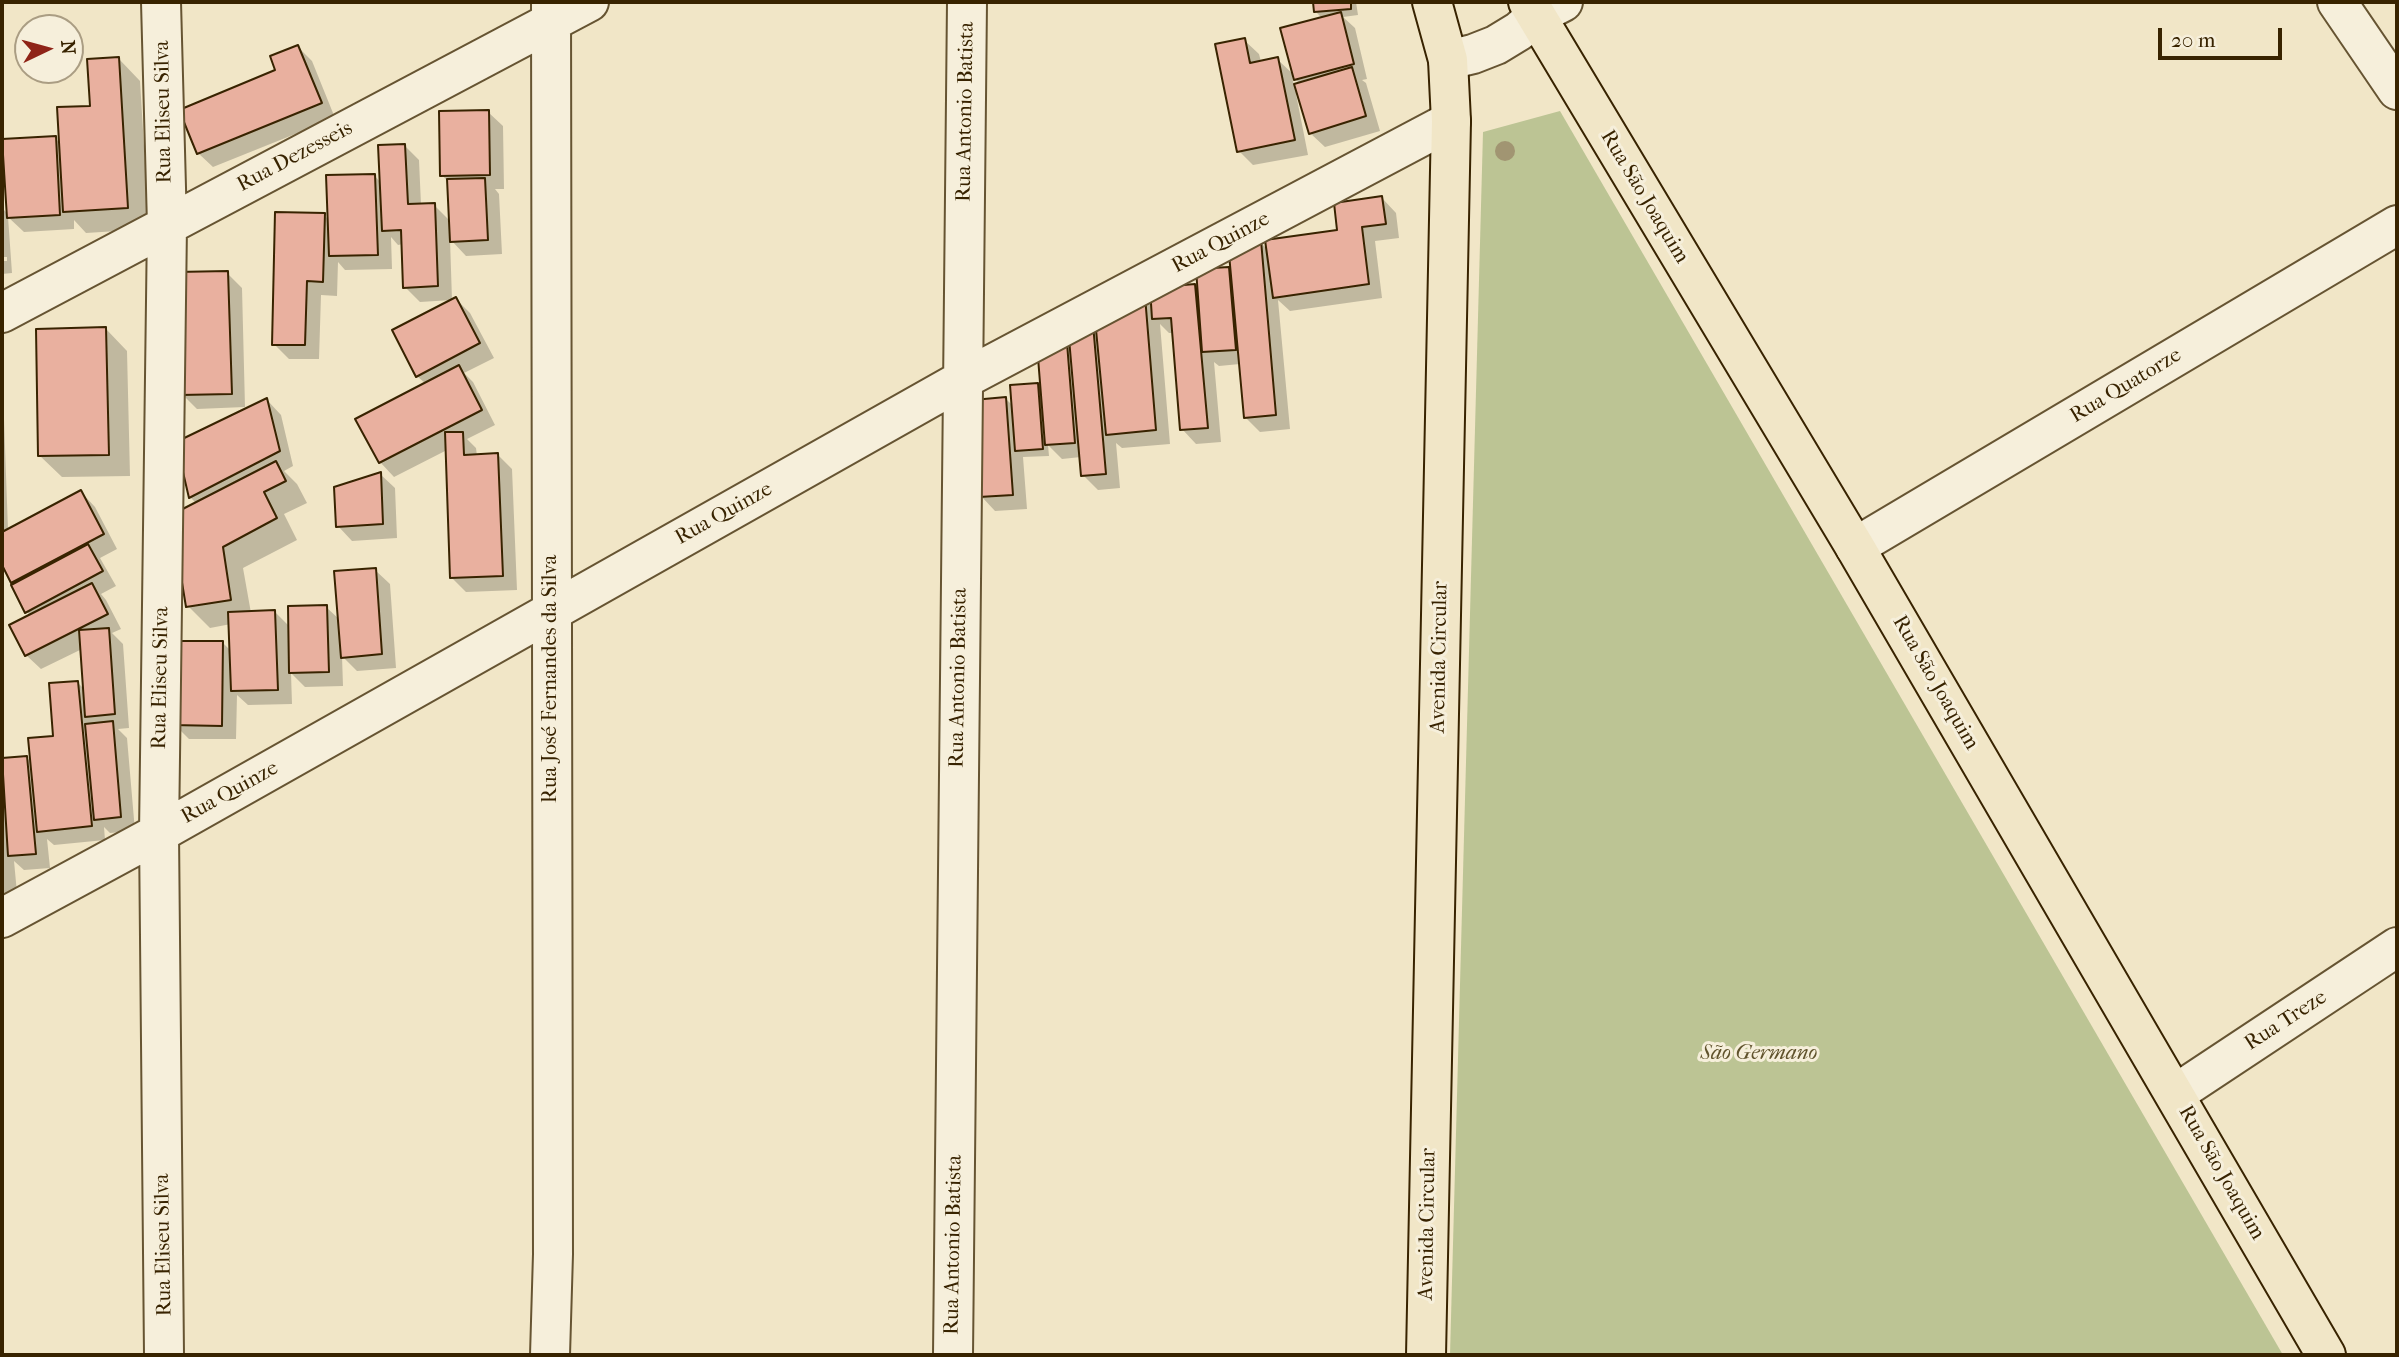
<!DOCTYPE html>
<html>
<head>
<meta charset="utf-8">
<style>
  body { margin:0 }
  #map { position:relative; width:2399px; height:1357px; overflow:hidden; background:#f1e6c7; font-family:"IM FELL French Canon",serif }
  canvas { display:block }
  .frame { position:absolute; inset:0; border:4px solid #382300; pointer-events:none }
  .north { position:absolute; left:14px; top:14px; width:70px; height:70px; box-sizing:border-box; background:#f6efdb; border:2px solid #aa9d83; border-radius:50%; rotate:85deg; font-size:19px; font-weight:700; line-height:28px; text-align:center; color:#382300 }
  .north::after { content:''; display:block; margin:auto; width:24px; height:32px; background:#8f2418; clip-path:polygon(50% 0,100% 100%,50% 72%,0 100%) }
  .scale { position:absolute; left:2158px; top:28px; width:124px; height:32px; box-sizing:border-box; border:4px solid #382300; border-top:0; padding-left:9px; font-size:21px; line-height:24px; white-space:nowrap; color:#382300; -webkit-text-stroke:5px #f6efdb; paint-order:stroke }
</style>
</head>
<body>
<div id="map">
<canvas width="2399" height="1357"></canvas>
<div class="frame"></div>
<div class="north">N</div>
<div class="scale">20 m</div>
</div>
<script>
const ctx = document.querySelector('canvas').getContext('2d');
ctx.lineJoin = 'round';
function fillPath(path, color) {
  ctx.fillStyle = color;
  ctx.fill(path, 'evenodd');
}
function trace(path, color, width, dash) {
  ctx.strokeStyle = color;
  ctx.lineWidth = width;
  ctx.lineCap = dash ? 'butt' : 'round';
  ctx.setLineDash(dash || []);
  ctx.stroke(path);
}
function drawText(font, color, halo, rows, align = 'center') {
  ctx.font = font + ' "IM FELL French Canon",serif';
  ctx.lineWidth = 6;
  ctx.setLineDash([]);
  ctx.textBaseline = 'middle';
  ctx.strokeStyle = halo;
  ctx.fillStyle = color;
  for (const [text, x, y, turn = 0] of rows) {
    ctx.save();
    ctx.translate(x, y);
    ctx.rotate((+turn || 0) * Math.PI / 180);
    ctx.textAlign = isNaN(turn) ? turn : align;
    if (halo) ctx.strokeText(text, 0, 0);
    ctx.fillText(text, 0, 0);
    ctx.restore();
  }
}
fillPath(new Path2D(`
  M1560,111L2283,1355H1450L1483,132Z`), '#bcc494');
fillPath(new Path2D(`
  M1314,2H1356L1358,15L1343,17L1355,28L1367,79L1362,80L1366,83L1380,131L1325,147L1310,133L1299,94H1296L1308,155L1253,165L1239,151L1244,40L1259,54L1261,62L1277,59L1295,76L1322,18L1315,11ZM1292,76L1300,84L1294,86Z
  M298,47L312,61L335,118L213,167L198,153L278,71Z
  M119,59L140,81L149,229L86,233L74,220V229L24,232L8,217L12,273L2,274V261H7V257H2V208L9,215L55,138L60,143L92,108Z
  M488,112L503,126L504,189H495L499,194L502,254L466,256L450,239L452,300L420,302L405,287L403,244L398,245L391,237L392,269L345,270L338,262L337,296L321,295L319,359H289L274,344L324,215L330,221L374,175L381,183L405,146L419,160L421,205H434L451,222L449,183L442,175Z
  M1382,198L1396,213L1399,238L1375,241L1382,298L1290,311L1278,300L1290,429L1260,432L1245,417L1240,364L1219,366L1214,362L1221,442L1196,444L1182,429L1174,333H1169L1160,324L1170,444L1122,448L1116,443L1120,488L1098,490L1083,475L1081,457L1062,459L1048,445L1049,456L1023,457L1027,509L995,511L981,496L1006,399L1014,407L1037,385L1043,390L1066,345L1072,350L1070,328L1144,298L1153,307L1194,286L1199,291L1198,271L1232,268L1260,242L1269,251L1339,231Z
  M227,273L242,288L245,407L197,409L182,394Z
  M456,299L470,313L494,358L464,373L473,382L495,425L467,439L476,448L477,456L498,455L512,469L517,590L466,592L451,577L447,450L394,477L380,462L426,384L417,376Z
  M106,329L127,351L130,476L62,477L40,456Z
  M2,363L8,530L81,492L95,507L117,549L100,558L116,586L101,594L106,600L121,629L112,633L123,644L129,728L118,729L127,738L135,831L110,833L104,827L105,840L54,845L47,839L50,868L24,870L14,861L17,893L2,894V782L3,783L2,760L27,758L33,764L55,738L77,682L85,690L82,649L41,669L26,655L31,616L27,612L15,585L2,561Z
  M267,400L281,415L293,466L284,471L297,484L307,503L284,514L297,540L243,568L251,613L275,612L290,627L326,607L340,620L375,570L390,584L396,668L357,671L342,656L343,686L305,687L291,673L292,704L248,705L237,695L236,739H189L174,724L223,643L232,652L231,624L210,628L188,606L197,504L190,497Z
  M380,474L395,488L397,538L352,541L338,526Z`), '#0003');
const building = new Path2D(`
  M1313,2H1351V9L1314,12Z
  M1341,12L1354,64L1294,80L1280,28Z
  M1245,38L1250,63L1278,57L1295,140L1237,152L1215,44Z
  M298,45L322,103L197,154L179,110L275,70L270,56Z
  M119,57L128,208L63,212L57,107L90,106L87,59Z
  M1352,67L1366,116L1309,134L1294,84Z
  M489,110L490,175L440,176L439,111Z
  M56,136L60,215L7,218L2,139Z
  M405,144L408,204L435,203L438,286L403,288L401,230L382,231L378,145Z
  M375,174L378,255L329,256L326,175Z
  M485,178L488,240L450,242L447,179Z
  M1382,196L1386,224L1362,227L1369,284L1273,298L1265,240L1337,230L1334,203Z
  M275,212L325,213L323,282L307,281L305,345H272Z
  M1261,240L1276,415L1244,418L1228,243Z
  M1229,267L1236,350L1202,352L1196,269Z
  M228,271L232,394L180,395L176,272Z
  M1195,284L1208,428L1180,430L1171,318L1152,319L1150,288Z
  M1145,296L1156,430L1106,435L1095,319Z
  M456,297L480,343L416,377L392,330Z
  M1093,324L1106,474L1081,476L1068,327Z
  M106,327L109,455L38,456L36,329Z
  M1067,343L1075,443L1045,445L1037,345Z
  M459,365L482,410L379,463L355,419Z
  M1038,383L1043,449L1015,451L1010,385Z
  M1006,397L1013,495L979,497L973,400Z
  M267,398L280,451L189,498L176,442Z
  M445,432H463L464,455L498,453L503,576L450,578Z
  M276,461L286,481L264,492L277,518L223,547L231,600L186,607L171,515Z
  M381,472L383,524L336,527L334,487Z
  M81,490L104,534L11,583L2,565V532Z
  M88,544L103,571L25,613L11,585Z
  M376,568L382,654L341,658L334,571Z
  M92,583L108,614L25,656L9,625Z
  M327,605L329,672L289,673L288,606Z
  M275,610L278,690L231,691L228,612Z
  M109,628L115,714L85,717L79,630Z
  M173,641H223L222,726L172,725Z
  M78,681L92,826L37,832L28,738L53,736L49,683Z
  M113,721L121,817L94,820L85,724Z
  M27,756L36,854L8,856L2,758Z`);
fillPath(building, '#e9b09f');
trace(building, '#382300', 2);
const minor = new Path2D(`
  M161,2L167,225L159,833L164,1355
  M2337,2L2397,90
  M1448,60L1473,54L1496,45L1519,31L1536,16L1563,2
  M2,313L589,2
  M1855,547L2397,225
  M2,918L159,833L962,380L1451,121
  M2175,1094L2397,947
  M550,1355L553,1254L551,2
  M953,1355L967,2`);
const major = new Path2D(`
  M1528,2L1855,547L2326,1355
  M1426,1355L1451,121L1448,60L1432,2`);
trace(minor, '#665432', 42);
trace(major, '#382300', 42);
trace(minor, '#f6efdb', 38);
trace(major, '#f1e6c7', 38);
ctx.fillStyle = '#a19572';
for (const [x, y] of [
  [1505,151]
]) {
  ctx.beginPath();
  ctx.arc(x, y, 10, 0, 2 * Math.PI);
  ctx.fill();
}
drawText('21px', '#382300', '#f6efdb', [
  ["Rua Eliseu Silva",164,112,-91],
  ["Rua Antonio Batista",966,112,-89],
  ["Rua Dezesseis",295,157,-28],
  ["Rua São Joaquim",1644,197,59],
  ["Rua Quinze",1221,243,-28],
  ["Rua Quatorze",2126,386,-31],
  ["Rua Quinze",724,514,-29],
  ["Avenida Circular",1440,657,-89],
  ["Rua Eliseu Silva",161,678,-89],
  ["Rua Antonio Batista",959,678,-89],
  ["Rua José Fernandes da Silva",551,679,-90],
  ["Rua São Joaquim",1935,683,60],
  ["Rua Quinze",230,793,-29],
  ["Rua Treze",2286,1021,-33],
  ["Rua São Joaquim",2221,1173,60],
  ["Avenida Circular",1428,1224,-89],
  ["Rua Eliseu Silva",164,1245,-91],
  ["Rua Antonio Batista",954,1245,-89]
]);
drawText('italic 21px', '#60532c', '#f6efdb', [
  ["São Germano",1759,1054]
]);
</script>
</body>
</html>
